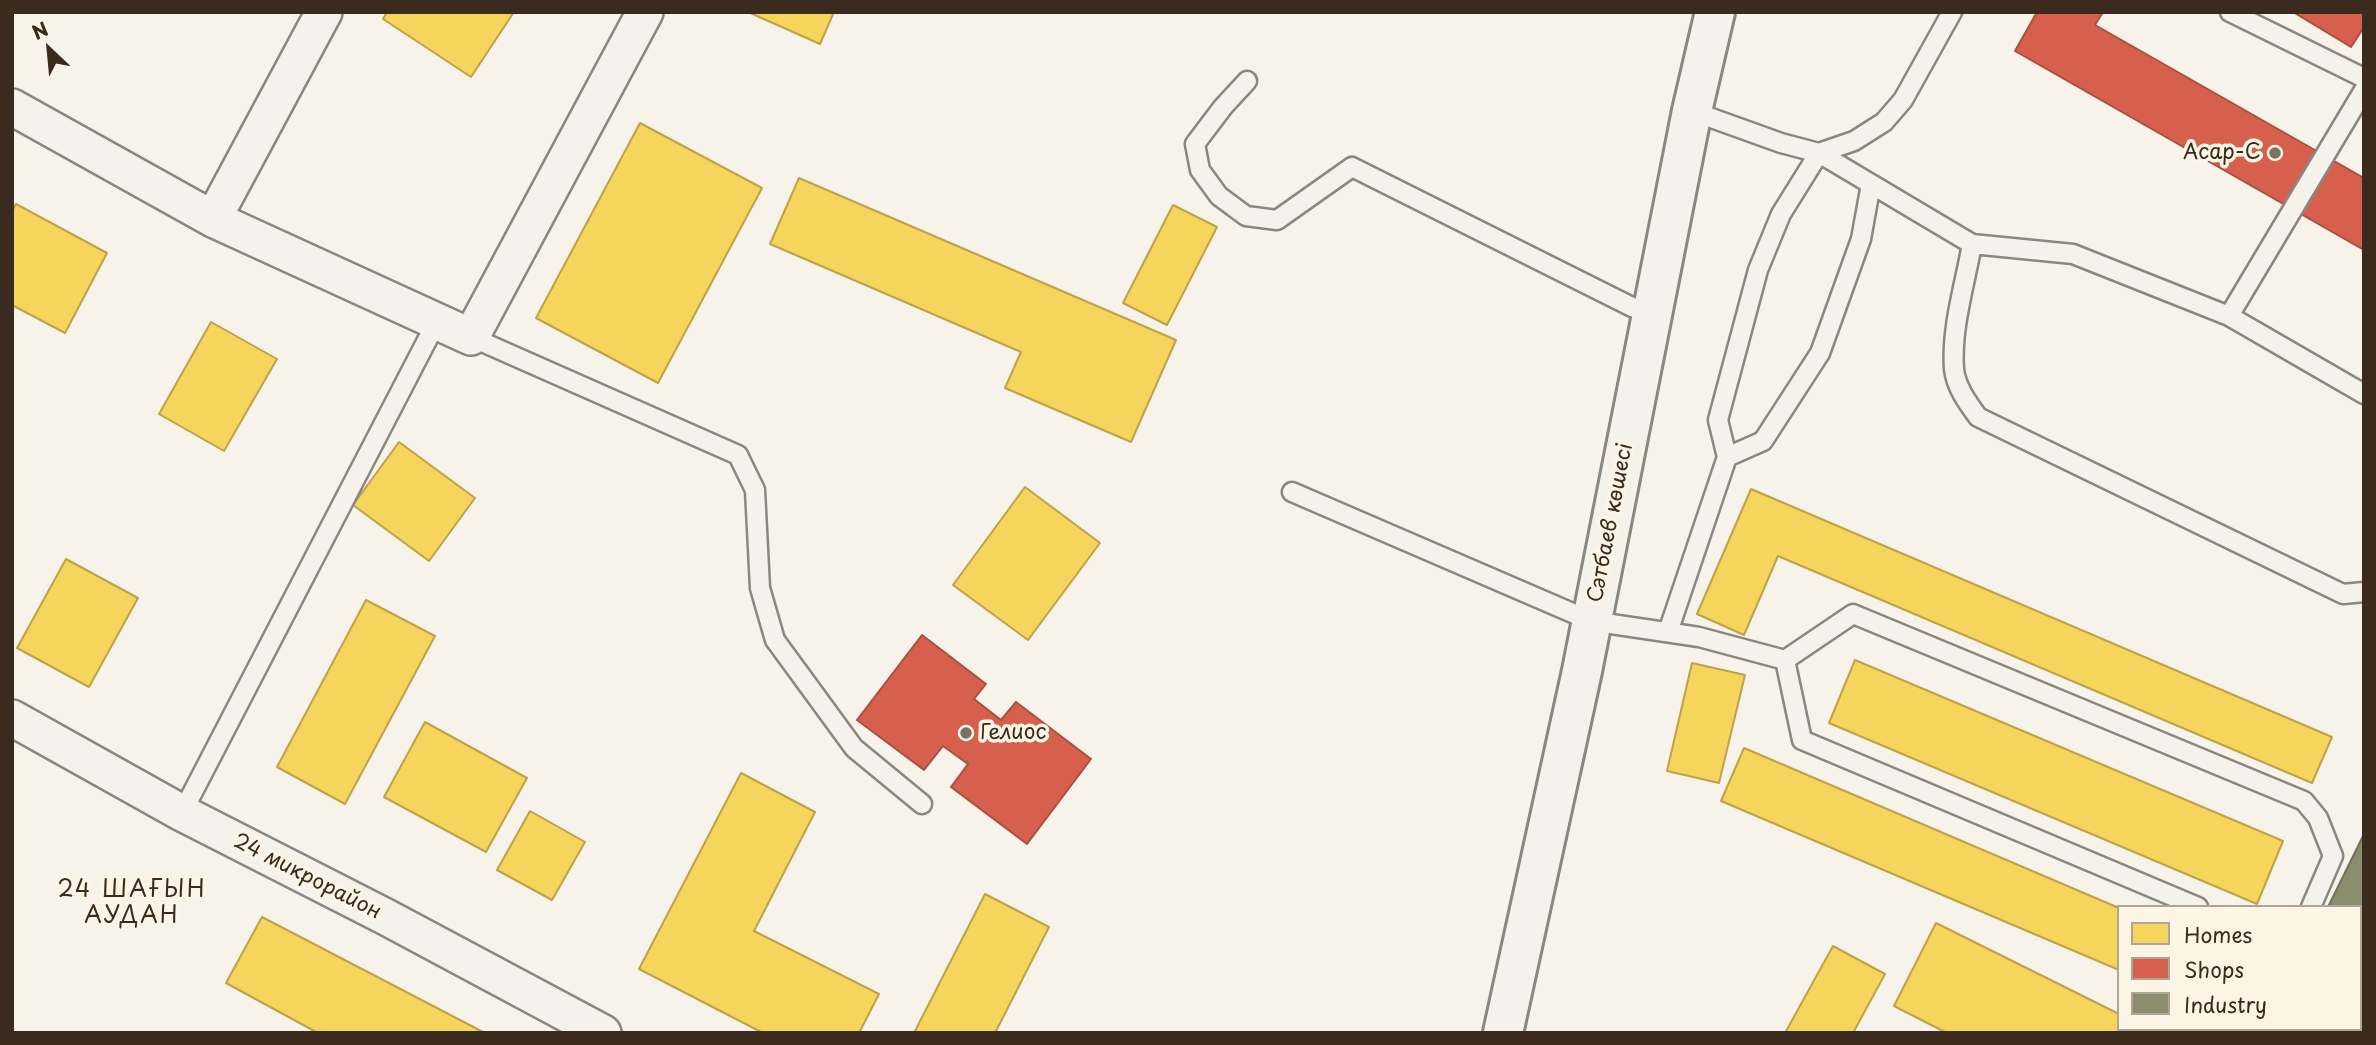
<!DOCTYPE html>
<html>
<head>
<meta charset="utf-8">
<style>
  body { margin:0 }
  #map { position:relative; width:2376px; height:1045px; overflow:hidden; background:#f7f3ea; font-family:"Playpen Sans",sans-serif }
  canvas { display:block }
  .frame { position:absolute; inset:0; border:14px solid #3b2a1e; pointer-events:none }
  .legend { position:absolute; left:2117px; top:905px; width:245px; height:126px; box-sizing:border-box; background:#fcf5e5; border:2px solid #afa495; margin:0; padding:9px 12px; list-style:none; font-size:21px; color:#3b2a1e }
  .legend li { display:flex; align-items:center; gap:14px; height:35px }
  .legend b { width:35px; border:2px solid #afa495 }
  .north { position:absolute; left:14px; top:14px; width:70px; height:70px; -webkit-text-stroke:5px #fcf5e5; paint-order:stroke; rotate:334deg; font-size:19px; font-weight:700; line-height:28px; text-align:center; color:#3b2a1e }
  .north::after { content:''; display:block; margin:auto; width:24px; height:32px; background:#3b2a1e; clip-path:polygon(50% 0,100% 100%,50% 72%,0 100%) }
</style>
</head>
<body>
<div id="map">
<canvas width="2376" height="1045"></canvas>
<div class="frame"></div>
<ul class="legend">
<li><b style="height:19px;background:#f6d55c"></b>Homes</li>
<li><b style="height:19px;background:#d6604d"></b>Shops</li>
<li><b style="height:19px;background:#8c8c6e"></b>Industry</li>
</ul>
<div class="north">N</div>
</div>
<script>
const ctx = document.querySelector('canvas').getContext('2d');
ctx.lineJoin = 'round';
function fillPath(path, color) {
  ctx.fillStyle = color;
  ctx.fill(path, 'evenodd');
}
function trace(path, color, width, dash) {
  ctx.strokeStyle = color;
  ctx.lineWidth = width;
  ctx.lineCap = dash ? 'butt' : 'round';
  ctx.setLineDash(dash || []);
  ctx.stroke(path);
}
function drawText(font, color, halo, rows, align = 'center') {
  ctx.font = font + ' "Playpen Sans",sans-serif';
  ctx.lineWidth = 7;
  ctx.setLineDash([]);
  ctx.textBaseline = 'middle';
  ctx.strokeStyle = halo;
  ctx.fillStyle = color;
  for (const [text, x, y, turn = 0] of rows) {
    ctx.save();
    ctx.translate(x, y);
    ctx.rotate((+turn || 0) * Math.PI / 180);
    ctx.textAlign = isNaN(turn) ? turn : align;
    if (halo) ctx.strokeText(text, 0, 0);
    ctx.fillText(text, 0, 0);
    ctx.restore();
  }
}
const homes = new Path2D(`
  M387,12H514L471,77L383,19Z
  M748,12H834L820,44Z
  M640,123L762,188L658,383L536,318Z
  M799,178L1176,340L1131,442L1005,388L1021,352L770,244Z
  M16,204L107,253L65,333L12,305V211Z
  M1173,205L1217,227L1167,325L1123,303Z
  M211,322L277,359L224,451L159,414Z
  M399,442L475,498L429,561L353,505Z
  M1025,487L1100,543L1028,640L953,585Z
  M1751,489L2332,737L2312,783L1778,556L1744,635L1697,614Z
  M66,559L138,598L89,687L17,648Z
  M366,600L435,636L345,804L277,767Z
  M1855,660L2283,841L2257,904L1829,723Z
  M1692,663L1745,675L1719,783L1667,771Z
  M425,722L527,778L486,852L384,797Z
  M1744,748L2119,908V970L1721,801Z
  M741,773L815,812L754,931L879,994L859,1033H763L639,969Z
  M530,811L585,842L552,900L497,870Z
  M985,894L1049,927L995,1033H914Z
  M262,917L485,1033H318L226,983Z
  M1936,923L2119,1014V1029H2149L2156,1033H1947L1894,1006Z
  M1833,946L1885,974L1853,1033H1785Z
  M2257,1029H2309L2307,1033H2266Z`);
fillPath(homes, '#f6d55c');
trace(homes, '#bea249', 2);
const shops = new Path2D(`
  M2037,12H2103L2095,25L2364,178V250L2015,51Z
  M2293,12H2364V27L2351,47Z
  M922,635L986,684L974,699L1001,720L1016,702L1091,759L1027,844L951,787L968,764L943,746L924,770L857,720Z`);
fillPath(shops, '#d6604d');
trace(shops, '#a8503f', 2);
const industry = new Path2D(`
  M2364,834V961L2360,967V907H2328Z`);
fillPath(industry, '#8c8c6e');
trace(industry, '#746f56', 2);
const service = new Path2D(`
  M2230,12L2364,78
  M1247,81L1223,107L1195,144L1200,170L1219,196L1246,216L1277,220L1352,167L1632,307L1653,313
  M1692,111L1781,143L1819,153L1854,141L1884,122L1903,100L1952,12
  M1972,244C1965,284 1951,328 1954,369C1956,387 1967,402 1978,417L2343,594L2364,592
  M2229,316L2364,90
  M471,337L738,455L755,490L760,588L775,640L854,748L922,804
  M1727,457L1763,441L1820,353L1861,239L1871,184
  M1292,492L1591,621L1699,637L1785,660L1853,614L2304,801L2318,818L2333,856L2311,907
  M1668,632L1727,457L1718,420L1758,270L1781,214L1819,153L1972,244L2073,254L2229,316L2364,394
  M1785,660L1802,740L2198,907
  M182,813L437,321`);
const minor = new Path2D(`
  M12,107L213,219L471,337L645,12
  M213,219L324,12
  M12,718L182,813L386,917L603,1033`);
const secondary = new Path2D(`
  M1503,1033L1582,671L1692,111L1715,12`);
trace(service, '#8b867f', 23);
trace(minor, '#8b867f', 40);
trace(secondary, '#8b867f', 44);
trace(service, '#f5f2ec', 18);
trace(minor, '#f5f2ec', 35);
trace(secondary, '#f5f2ec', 38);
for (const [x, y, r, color] of [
  [2275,153,7,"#7d7065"],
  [966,733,7,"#7d7065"]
]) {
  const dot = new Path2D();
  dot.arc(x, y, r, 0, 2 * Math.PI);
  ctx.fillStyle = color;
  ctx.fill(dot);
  trace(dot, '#fcf5e5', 2.5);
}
drawText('21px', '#3b2a1e', '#fcf5e5', [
  ["Асар-С",2261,153],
  ["Гелиос",980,733,"left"]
], 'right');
drawText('21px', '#3b2a1e', '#fcf5e5', [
  ["Сәтбаев көшесі",1611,523,-79],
  ["24 микрорайон",307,877,27]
]);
ctx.letterSpacing = '2px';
drawText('23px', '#3b2a1e', '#fcf5e5', [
  ["24 ШАҒЫН",132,891],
  ["АУДАН",132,917]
]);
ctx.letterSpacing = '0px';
</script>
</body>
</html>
